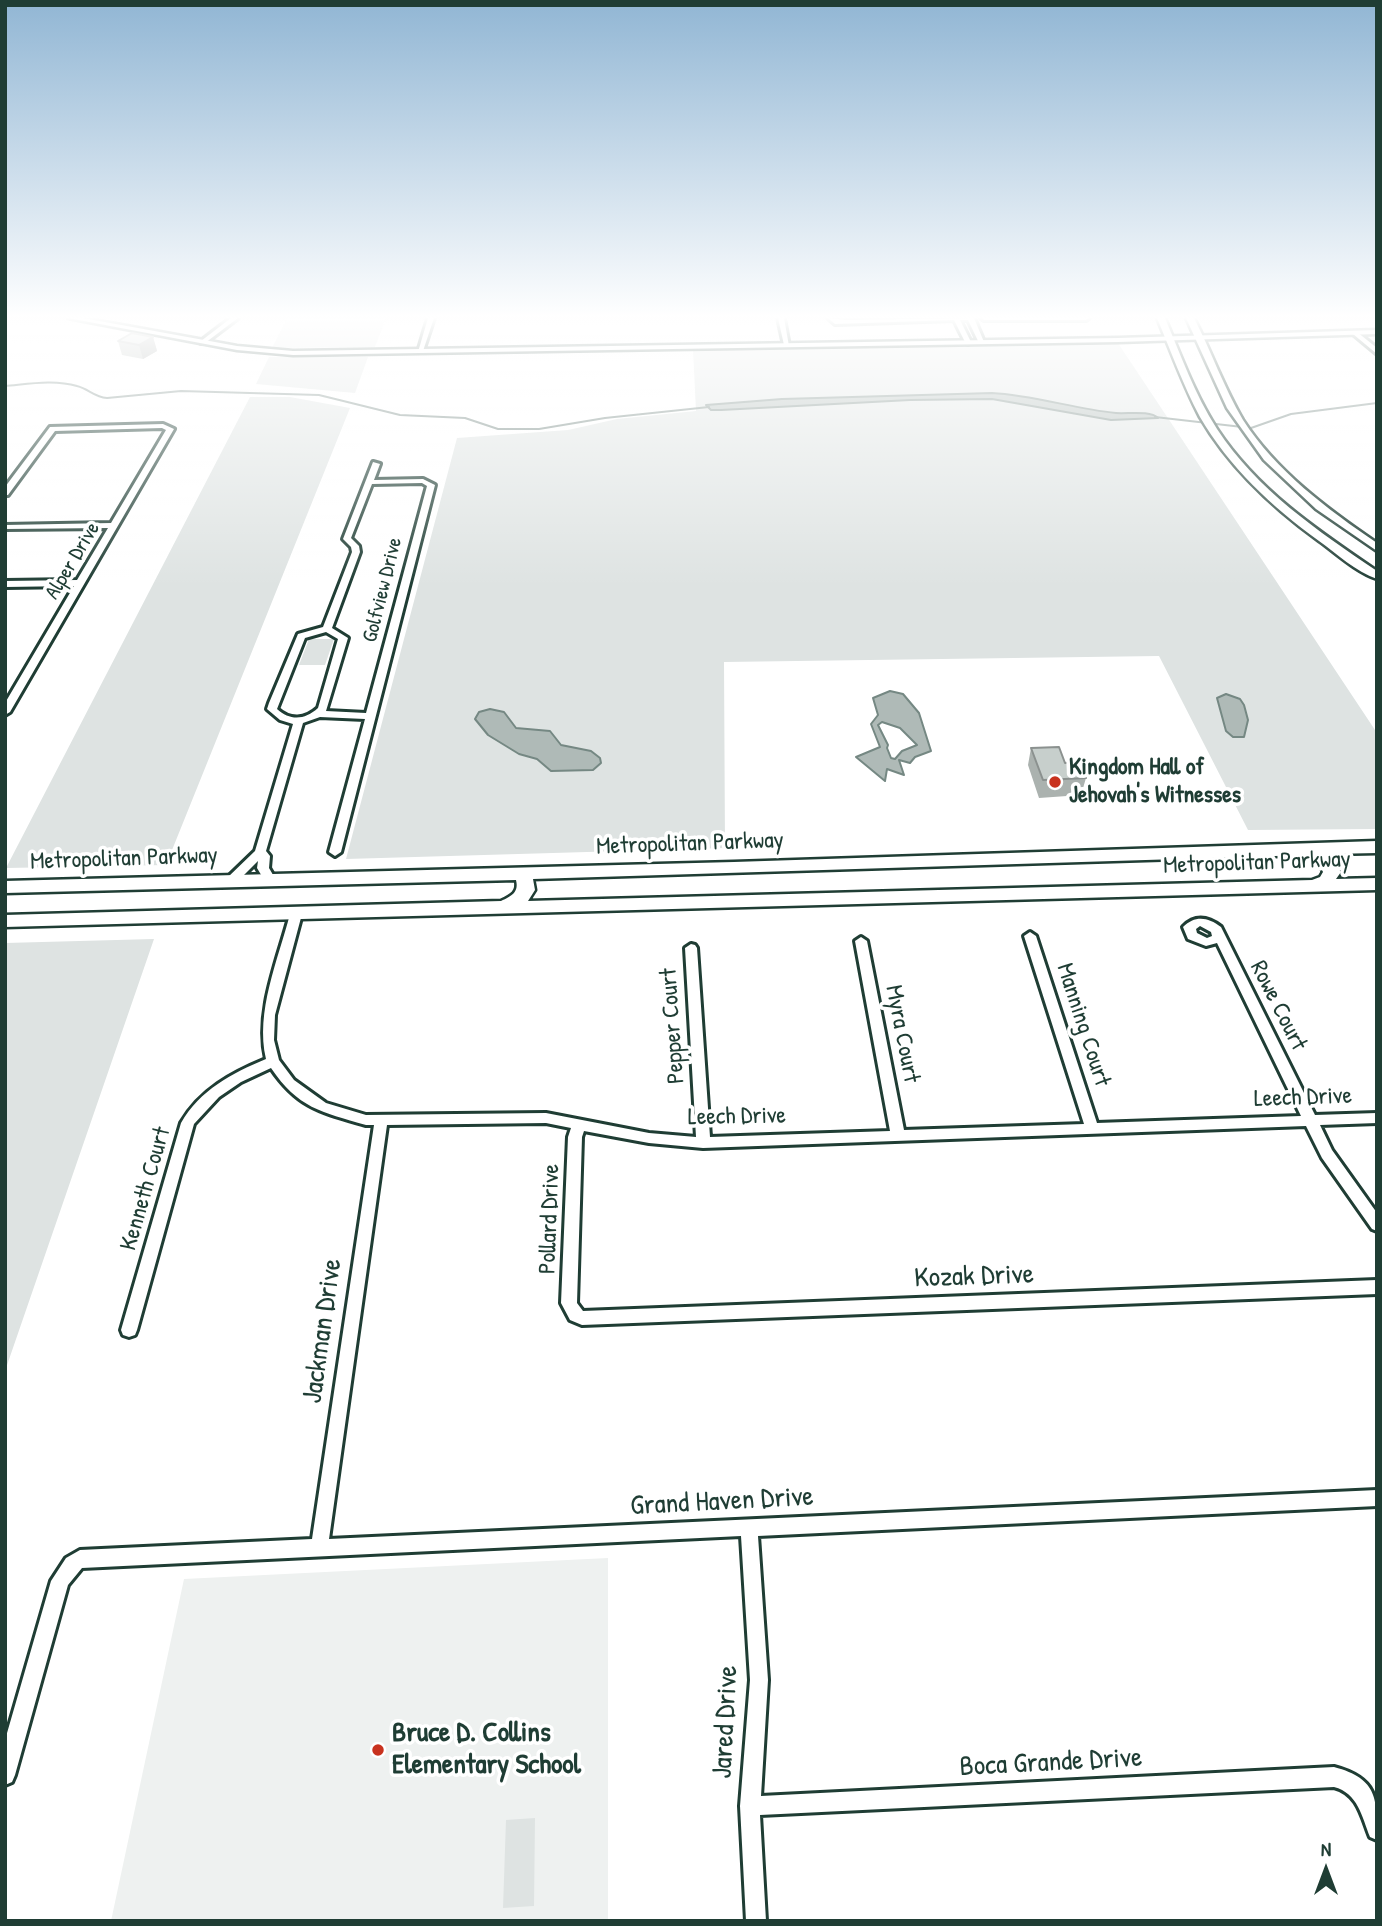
<!DOCTYPE html>
<html>
<head>
<meta charset="utf-8">
<style>
  body { margin:0 }
  #map { position:relative; width:1382px; height:1926px; overflow:hidden; background:#fff; font-family:"Patrick Hand",sans-serif }
  canvas { display:block }
  .frame { position:absolute; inset:0; border:7px solid #1f3d34; pointer-events:none }
  .north { position:absolute; left:1291px; top:1835px; width:70px; height:70px; -webkit-text-stroke:5px #fff; paint-order:stroke; rotate:0deg; font-size:19px; font-weight:700; line-height:28px; text-align:center; color:#1f3d34 }
  .north::after { content:''; display:block; margin:auto; width:24px; height:32px; background:#1f3d34; clip-path:polygon(50% 0,100% 100%,50% 72%,0 100%) }
</style>
</head>
<body>
<div id="map">
<canvas width="1382" height="1926"></canvas>
<div class="frame"></div>
<div class="north">N</div>
</div>
<script>
const ctx = document.querySelector('canvas').getContext('2d');
ctx.lineJoin = 'round';
function fillPath(path, color) {
  ctx.fillStyle = color;
  ctx.fill(path, 'evenodd');
}
function trace(path, color, width, dash) {
  ctx.strokeStyle = color;
  ctx.lineWidth = width;
  ctx.lineCap = dash ? 'butt' : 'round';
  ctx.setLineDash(dash || []);
  ctx.stroke(path);
}
function drawText(font, color, halo, rows, align = 'center') {
  ctx.font = font + ' "Patrick Hand",sans-serif';
  ctx.lineWidth = 7;
  ctx.setLineDash([]);
  ctx.textBaseline = 'middle';
  ctx.strokeStyle = halo;
  ctx.fillStyle = color;
  for (const [text, x, y, turn = 0] of rows) {
    ctx.save();
    ctx.translate(x, y);
    ctx.rotate((+turn || 0) * Math.PI / 180);
    ctx.textAlign = isNaN(turn) ? turn : align;
    if (halo) ctx.strokeText(text, 0, 0);
    ctx.fillText(text, 0, 0);
    ctx.restore();
  }
}
fillPath(new Path2D(`
  M608,1558V1921H111L184,1579Z`), '#eef1f0');
fillPath(new Path2D(`
  M287,318H386L375,347L272,348Z
  M1118,343L1377,733V829L1248,830L1159,656L724,662L725,848L346,859L457,438L568,430L617,419L696,411L693,349Z
  M269,357H368L355,393L256,384Z
  M250,397H290L350,408L166,865L6,868Z
  M309,639H334L325,665H299Z
  M154,939L5,1371V943Z
  M535,1818L534,1906L503,1908L506,1820Z`), '#dee3e2');
const water = new Path2D(`
  M992,393C1034,395 1074,409 1116,413C1128,414 1150,410 1158,418L1111,420L992,399L910,400L721,410H711L706,405L782,399Z
  M890,691L903,694L919,713L931,751L915,757L910,763L899,760L904,775L887,769L885,781L856,757L880,747L871,724L878,715L873,698ZM882,722L900,728L917,745L902,751L895,759L891,758L887,748L888,745L878,725Z
  M1226,694L1240,699L1244,705L1248,720L1244,737H1233L1226,731L1217,698Z
  M490,709L504,712L516,728L550,731L561,745L591,751L600,758L601,763L593,770L551,771L537,759L519,754L488,735L475,719L479,712Z`);
fillPath(water, '#afbab7');
trace(water, '#758883', 2);
trace(new Path2D(`
  M5,386C28,384 54,379 77,386C89,389 94,397 107,398L181,391L319,395L400,415L465,418L498,429H539L605,418L709,407
  M1155,417L1251,428L1291,414L1377,403`), '#758883', 2);
const minor = new Path2D(`
  M231,318H238L205,343H201V341Z
  M428,318H434L423,351L418,352Z
  M778,318H784L789,346L784,345Z
  M828,318L846,320L974,318L984,342L979,343L968,320H960L971,342L968,344L965,342L954,320L835,324Z
  M981,318H1089L1086,320H984Z
  M1353,332H1357L1377,348V354L1353,334Z
  M163,424L174,429L10,712L5,715V703L74,586L5,587V581L77,580L108,528L5,529V525L111,523L166,430L162,428L55,431L8,495H5V487L50,427Z
  M373,462L380,464L374,480L423,479L435,485L341,852L335,856L329,852L365,719L320,717L303,723L266,851L270,856L269,868L276,880L274,883H266L257,868L258,861L235,884H227L225,881L227,878L255,851L293,724L280,720L267,709L269,703L298,634L323,627L352,552L351,547L343,539ZM422,483L427,486L366,713L326,711L348,638L332,628L360,552L359,546L351,538L372,484ZM326,632L338,639L318,708C305,720 290,721 277,709L305,638Z
  M296,910L302,914L275,1015L274,1040L279,1060L294,1080L326,1103L366,1115L546,1113L649,1133L696,1137L685,948L691,944L695,945L697,948L710,1137L890,1131L855,941L861,937L867,941L904,1130L1084,1124L1024,936L1030,932L1036,936L1097,1123L1301,1116L1217,943L1206,946L1188,939L1183,927C1195,915 1208,917 1221,927L1315,1115L1377,1113V1123L1320,1125L1332,1150L1377,1213V1231L1372,1229L1322,1158L1306,1126L703,1148L649,1143L584,1131L582,1137L577,1303L583,1311L1377,1280V1294L582,1325L570,1320L561,1303L568,1137L571,1128L546,1123L387,1125L329,1539L1377,1490V1506L758,1536L768,1680L761,1796L1334,1767C1379,1779 1377,1800 1377,1840L1370,1837C1362,1817 1358,1793 1334,1787L760,1815L766,1921H746L740,1806L750,1680L741,1536L82,1568L68,1585L15,1775L12,1782L5,1785V1740L51,1581L66,1558L80,1550L312,1539L374,1125H366C321,1112 298,1108 271,1068L241,1082L219,1097L194,1124L137,1330L135,1335L129,1337L123,1335L121,1330L181,1123C200,1090 232,1073 266,1059C255,1012 278,960 290,914ZM1200,926L1211,932L1212,936L1207,938L1197,933L1196,929Z`);
const tertiary = new Path2D(`
  M68,318H83L237,346L293,351L1118,338L1377,330V334L1118,342L293,355L237,350Z`);
const secondary = new Path2D(`
  M1157,318H1165C1181,356 1195,395 1217,429C1257,490 1318,531 1377,571V579C1356,572 1336,553 1319,541C1272,507 1229,467 1200,417C1183,385 1171,351 1157,318Z
  M1186,318H1194C1211,351 1224,388 1243,420C1276,471 1327,509 1377,543V551L1316,509L1264,460L1227,408Z`);
const primary = new Path2D(`
  M1377,841V853L1329,854L1341,872L1336,879L1377,878V890L5,927V915L501,901C512,896 519,892 516,880L5,893V881L734,862ZM1307,855L1320,865L1323,872L1320,877L1312,880L528,901L535,890L533,879Z`);
trace(minor, '#1f3d34', 6);
trace(tertiary, '#1f3d34', 5);
trace(secondary, '#1f3d34', 5);
trace(primary, '#1f3d34', 5);
fillPath(minor, '#fff');
fillPath(tertiary, '#fff');
fillPath(secondary, '#fff');
fillPath(primary, '#fff');
fillPath(new Path2D(`
  M153,337L157,351L143,359L122,355L118,341Z
  M1031,748L1065,763L1086,778L1081,795L1039,798L1028,765Z`), '#abb2af');
fillPath(new Path2D(`
  M153,337L157,351L143,359L139,345Z`), '#8b918f');
const building = new Path2D(`
  M132,333L153,337L139,345L118,341Z
  M1059,747L1065,763L1080,762L1086,778L1043,780L1031,748Z`);
fillPath(building, '#c7cfcc');
trace(building, '#8b918f', 2);
const sky = ctx.createLinearGradient(0, 0, 0, 587);
sky.addColorStop(0, '#91b6d4');
sky.addColorStop(0.54, '#fff');
sky.addColorStop(1, '#ffffff00');
ctx.fillStyle = sky;
ctx.fillRect(0, 0, 1382, 587);
for (const [x, y, r, color] of [
  [1055,782,7,"#c8321e"],
  [378,1750,7,"#c8321e"]
]) {
  const dot = new Path2D();
  dot.arc(x, y, r, 0, 2 * Math.PI);
  ctx.fillStyle = color;
  ctx.fill(dot);
  trace(dot, '#fff', 2.5);
}
drawText('21px', '#1f3d34', '#fff', [
  ["Alper Drive",73,561,-59],
  ["Golfview Drive",383,590,-76]
]);
drawText('bold 24px', '#1f3d34', '#fff', [
  ["Kingdom Hall of",1069,768],
  ["Jehovah's Witnesses",1069,796]
], 'left');
drawText('24px', '#1f3d34', '#fff', [
  ["Metropolitan Parkway",690,844,-2],
  ["Metropolitan Parkway",124,859,-2],
  ["Metropolitan Parkway",1257,863,-2],
  ["Rowe Court",1278,1006,63],
  ["Manning Court",1083,1025,72],
  ["Pepper Court",673,1026,-94],
  ["Myra Court",902,1034,79],
  ["Leech Drive",1303,1098,-2],
  ["Leech Drive",737,1117,-1],
  ["Kenneth Court",146,1189,-74],
  ["Pollard Drive",550,1219,-88]
]);
drawText('28px', '#1f3d34', '#fff', [
  ["Kozak Drive",974,1277,-2],
  ["Jackman Drive",323,1331,-82],
  ["Grand Haven Drive",722,1502,-3],
  ["Jared Drive",726,1722,-87],
  ["Boca Grande Drive",1051,1763,-3]
]);
drawText('bold 28px', '#1f3d34', '#fff', [
  ["Bruce D. Collins",392,1734],
  ["Elementary School",392,1766]
], 'left');
</script>
</body>
</html>
